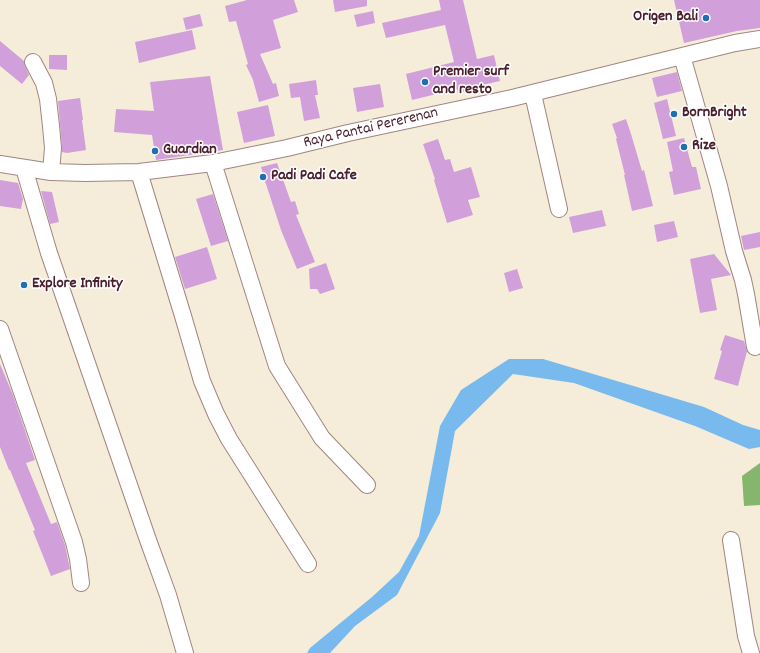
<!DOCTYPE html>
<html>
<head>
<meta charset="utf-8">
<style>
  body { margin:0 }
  canvas { display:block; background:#f5ecd9 }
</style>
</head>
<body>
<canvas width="760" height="653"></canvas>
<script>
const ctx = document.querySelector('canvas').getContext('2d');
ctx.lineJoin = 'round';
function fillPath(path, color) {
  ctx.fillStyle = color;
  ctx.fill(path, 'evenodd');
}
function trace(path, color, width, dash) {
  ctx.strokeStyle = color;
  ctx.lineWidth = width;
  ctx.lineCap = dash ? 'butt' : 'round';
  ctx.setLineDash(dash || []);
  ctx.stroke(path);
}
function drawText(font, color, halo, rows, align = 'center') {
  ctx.font = font + ' Dekko,sans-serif';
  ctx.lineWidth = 3;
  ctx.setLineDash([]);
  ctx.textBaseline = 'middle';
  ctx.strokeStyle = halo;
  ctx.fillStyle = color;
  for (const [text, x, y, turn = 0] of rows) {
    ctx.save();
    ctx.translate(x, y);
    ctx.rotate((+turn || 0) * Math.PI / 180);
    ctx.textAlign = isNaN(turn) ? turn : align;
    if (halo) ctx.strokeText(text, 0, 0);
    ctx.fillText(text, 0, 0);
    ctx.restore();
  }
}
fillPath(new Path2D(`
  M760,463V505L744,506L742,476Z`), '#86b66e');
fillPath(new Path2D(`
  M509,359H543L704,407L743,425L760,430V447L749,449L695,426L574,383L513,374L455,431L440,513L397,595L355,626L330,653H307L310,648L372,597L399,572L419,536L440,426L461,390Z`), '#78baee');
fillPath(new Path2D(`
  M247,0H294L298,12L273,20L281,48L260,54L273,84L276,83L279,96L259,102L253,80L246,65L248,64L236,21L229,22L225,6Z
  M333,0H367V6L335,12Z
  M439,0H463L477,59L494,55L500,81L478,86V88L458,93L457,89L412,100L406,74L454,62L445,25L386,38L382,23L441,10Z
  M674,0H760V28L737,31L684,43Z
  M373,11L375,23L357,27L354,15Z
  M200,14L203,26L186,30L183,18Z
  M192,30L196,49L139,63L135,42Z
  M0,41L24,61L25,66L29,75L22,84L0,66Z
  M49,55H67V70L49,69Z
  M677,72L682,91L657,97L652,78Z
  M210,76L223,150L156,160L152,135L114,132L116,109L154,111L150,82Z
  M316,80L318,95H315L320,118L304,121L300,97L291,98L289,84Z
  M380,84L384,107L357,112L353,88Z
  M80,98L83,120H82L86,150L67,153L62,152V147L58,101Z
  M667,99L676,136L663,139L654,103Z
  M268,105L275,136L244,143L237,112Z
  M626,119L631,134L642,171L644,170L653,206L632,211L624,175H625L616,139L617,138L612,124Z
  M684,138L692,167H696L701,189L674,195L669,172L673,171L667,142Z
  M438,139L445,160L450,159L454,172L471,167L480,197L468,200L473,215L447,223L434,180L435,179L423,144Z
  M277,163L291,202L295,201L299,214L296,215L315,262L297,269L281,230L264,178L261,167Z
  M0,180L18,183L23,199L21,209L0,206Z
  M41,191L52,192L59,222L50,224Z
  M213,194L228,241L211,246L196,199Z
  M602,210L606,226L573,233L569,217Z
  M674,221L678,237L657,242L654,225Z
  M760,232V247L744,250L741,236Z
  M207,247L217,279L185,289L175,257Z
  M714,254L731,275L711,279L717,310L700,313L690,259Z
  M326,263L335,289L320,294L317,289H310L309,269Z
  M517,269L523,288L509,292L504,273Z
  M725,335L744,341L747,351L738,386L714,379L722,351L720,350Z
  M0,364L13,395L35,460L26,463L51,524L57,522L65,545L70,569L51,576L33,531L35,530L10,470H9L0,447Z`), '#d1a0db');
const minor = new Path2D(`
  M682,56L719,186L734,251L743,280L746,294L755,347
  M33,62L44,83L48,99L51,126L53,148L51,172
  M533,94L559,209
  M213,163L277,366L322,438L367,485
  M0,164L51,172L85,173L139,172L213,163L287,148L348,133L512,98L735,43L760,39
  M24,168L49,253L148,540L168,595L185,653
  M139,172L183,316L202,381L216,414L229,439L308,564
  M0,329L74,542L78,559L81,583
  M731,540L746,636L751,653`);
trace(minor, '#a08682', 18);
trace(minor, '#fff', 16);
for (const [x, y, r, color] of [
  [706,18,4,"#1f6fb2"],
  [425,82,4,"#1f6fb2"],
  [674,114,4,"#1f6fb2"],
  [684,147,4,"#1f6fb2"],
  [155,151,4,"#1f6fb2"],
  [263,177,4,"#1f6fb2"],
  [24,285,4,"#1f6fb2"]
]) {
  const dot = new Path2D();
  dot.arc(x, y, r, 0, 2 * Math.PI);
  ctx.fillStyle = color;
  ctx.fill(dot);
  trace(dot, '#fff', 1.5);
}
drawText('bold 16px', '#4a1f2b', '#fff', [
  ["Origen Bali",698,18,"right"],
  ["Premier surf",433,73],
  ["and resto",433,91],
  ["BornBright",682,114],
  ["Rize",692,147],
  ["Guardian",163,151],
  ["Padi Padi Cafe",271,177],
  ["Explore Infinity",32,285]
], 'left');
drawText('16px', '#4a1f2b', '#fff', [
  ["Raya Pantai Pererenan",371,129,-13]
]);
</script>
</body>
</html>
